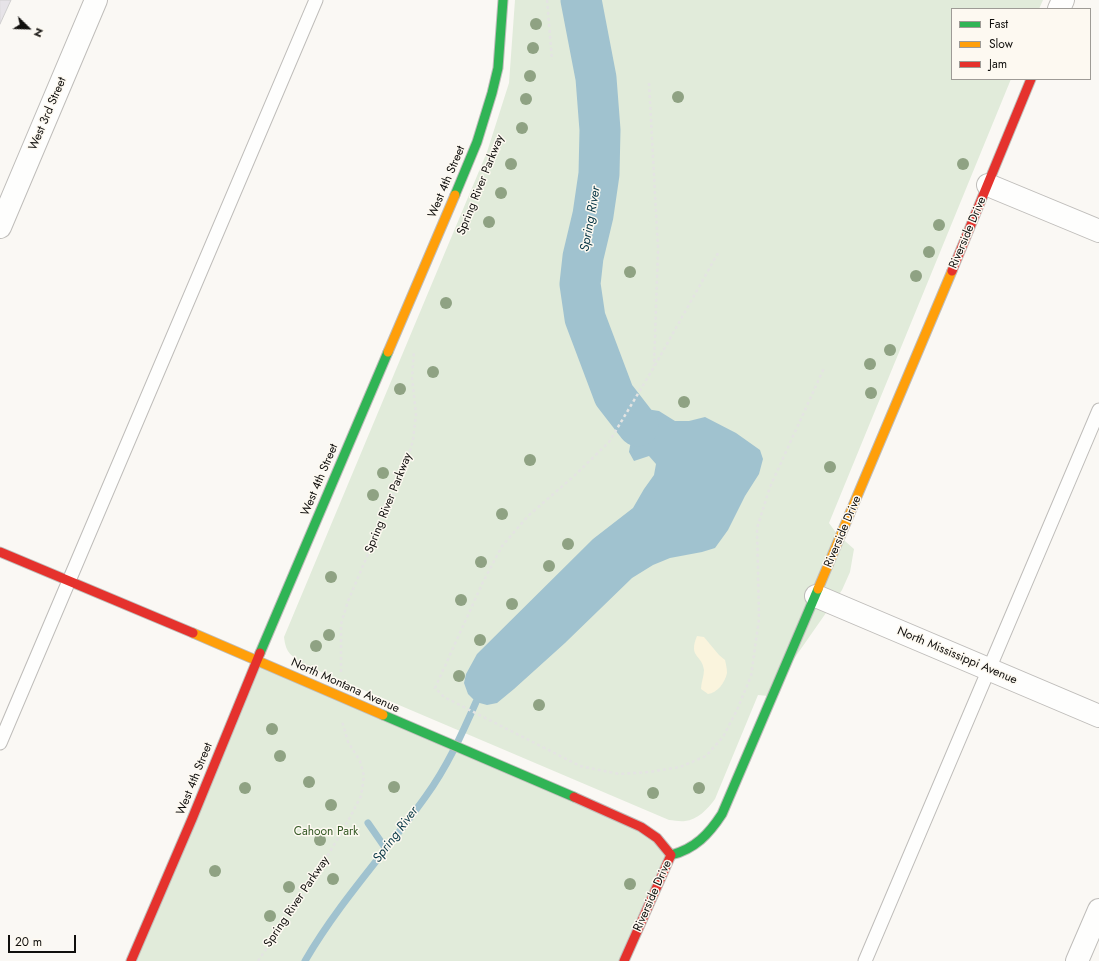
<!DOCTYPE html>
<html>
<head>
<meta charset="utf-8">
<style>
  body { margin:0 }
  #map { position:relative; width:1099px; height:961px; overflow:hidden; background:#faf8f4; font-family:Jost,sans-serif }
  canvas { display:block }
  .legend { position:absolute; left:951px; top:8px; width:140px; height:72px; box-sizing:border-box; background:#fdf9f1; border:1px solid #9e9b96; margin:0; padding:5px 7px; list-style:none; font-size:12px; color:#100f0d }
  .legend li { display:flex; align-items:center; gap:8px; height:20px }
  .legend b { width:20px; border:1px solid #9e9b96 }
  .north { position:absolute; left:8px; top:8px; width:40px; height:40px; -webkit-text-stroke:3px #fdf9f1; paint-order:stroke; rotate:113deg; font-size:11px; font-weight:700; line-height:16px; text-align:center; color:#100f0d }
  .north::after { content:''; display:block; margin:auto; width:14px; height:18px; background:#100f0d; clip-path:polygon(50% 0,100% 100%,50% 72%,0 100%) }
  .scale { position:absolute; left:8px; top:935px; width:68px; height:18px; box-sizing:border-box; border:2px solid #100f0d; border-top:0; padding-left:5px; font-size:12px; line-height:14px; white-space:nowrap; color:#100f0d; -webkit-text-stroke:3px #fdf9f1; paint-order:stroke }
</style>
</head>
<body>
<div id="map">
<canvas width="1099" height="961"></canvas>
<ul class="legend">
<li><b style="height:5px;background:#30b455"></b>Fast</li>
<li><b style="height:5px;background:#ff9f0a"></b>Slow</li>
<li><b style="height:5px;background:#e5322d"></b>Jam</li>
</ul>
<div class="north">N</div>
<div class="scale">20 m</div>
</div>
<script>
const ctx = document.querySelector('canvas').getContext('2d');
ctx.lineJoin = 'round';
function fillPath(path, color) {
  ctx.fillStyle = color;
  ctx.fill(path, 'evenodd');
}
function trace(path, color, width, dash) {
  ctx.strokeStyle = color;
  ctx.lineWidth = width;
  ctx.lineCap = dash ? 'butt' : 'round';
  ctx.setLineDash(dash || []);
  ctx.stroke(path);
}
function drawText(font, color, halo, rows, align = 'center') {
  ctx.font = font + ' Jost,sans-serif';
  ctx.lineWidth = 3;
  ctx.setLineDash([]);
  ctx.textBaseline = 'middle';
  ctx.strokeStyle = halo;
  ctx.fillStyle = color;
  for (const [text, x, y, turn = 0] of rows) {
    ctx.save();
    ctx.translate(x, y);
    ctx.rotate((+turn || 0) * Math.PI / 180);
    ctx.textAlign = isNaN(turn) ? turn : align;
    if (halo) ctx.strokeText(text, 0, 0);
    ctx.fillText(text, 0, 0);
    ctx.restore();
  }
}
fillPath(new Path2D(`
  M515,0H1043L1039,9H952V79H1011L829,523L837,534L854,549L850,572L842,590L768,696L758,695L715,799C708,809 697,820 685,821C680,822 674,820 669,820L305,665C291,655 286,654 284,637L487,152L509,83Z
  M257,660L627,820L671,855L624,961H131Z`), '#e1ebda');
fillPath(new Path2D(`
  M697,636L704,637L719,655L725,660C726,664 727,669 727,673C725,683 717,693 708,694L701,689C701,683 704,676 704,670C702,654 688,658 697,636Z`), '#faf4dd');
fillPath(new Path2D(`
  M646,409L659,411L675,421H689L705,417L736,433L760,450L763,459L759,474L745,496L728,530L715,548L702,552L670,558L653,565L632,578L565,643L514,689L497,703L487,705L476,702L468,694L464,683L466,674L477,654L593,539L633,508L644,489L654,475L656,464L649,456L634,461L629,452C631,438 638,420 646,409Z`), '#a0c2cf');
trace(new Path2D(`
  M368,823L386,849
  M305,961C339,902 387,851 426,796C447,767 462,734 476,702`), '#a0c2cf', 7);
trace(new Path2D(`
  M581,0L596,78L600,130L599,174L593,215L583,257L580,284L585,318L614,395L638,426`), '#a0c2cf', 41);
const building = new Path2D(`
  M0,0H11L0,24Z`);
fillPath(building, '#e6e3e8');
trace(building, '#d0cfcf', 1);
const lane = new Path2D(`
  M0,743L316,0
  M865,961L1099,410`);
const street = new Path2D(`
  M1059,9L1063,0
  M988,185L1099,231
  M0,227L96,0
  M816,596L1099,716
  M1077,961L1099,910`);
const fast = new Path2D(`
  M455,195L477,142L492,93L498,68L503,0
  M260,653L388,352
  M383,715L574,797
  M671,855C695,849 709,834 722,814L818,589`);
const slow = new Path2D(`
  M388,352L455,195
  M818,589L952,271
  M193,633L383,715`);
const jam = new Path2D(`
  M952,271L1031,79
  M0,552L193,633
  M574,797L641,827L657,838L671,855
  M131,961L192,819L260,653
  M624,961L671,855`);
trace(lane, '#bfbdba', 15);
trace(street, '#bfbdba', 24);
trace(fast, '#bfbdba', 11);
trace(slow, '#bfbdba', 11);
trace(jam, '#bfbdba', 11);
trace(new Path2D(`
  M547,0L552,60
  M649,83L658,249L654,366
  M718,253L654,367L609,442L574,476L528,516L502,546L482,584L435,688L444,697L580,766L619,774L650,772L680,767L706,756L723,737L737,710L751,676L759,619L757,528L770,487L824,368
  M341,672V624L348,601L406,465L413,440L416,414L412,378L414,351
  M258,961L283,924L308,889L348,821L361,796L364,776L360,761L348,742L342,721`), '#e4e4e2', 2.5, [3, 3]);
trace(lane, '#fefefd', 13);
trace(street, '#fefefd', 22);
trace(fast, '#30b455', 9);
trace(slow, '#ff9f0a', 9);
trace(jam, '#e5322d', 9);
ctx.fillStyle = '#8fa283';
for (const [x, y] of [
  [536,24],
  [533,48],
  [530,76],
  [678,97],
  [526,99],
  [522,128],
  [511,164],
  [963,164],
  [501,193],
  [489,222],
  [939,225],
  [929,252],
  [630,272],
  [916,276],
  [446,303],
  [890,350],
  [870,364],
  [433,372],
  [400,389],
  [871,393],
  [684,402],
  [530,460],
  [830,467],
  [383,473],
  [373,495],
  [502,514],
  [568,544],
  [481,562],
  [549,566],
  [331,577],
  [461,600],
  [512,604],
  [329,635],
  [480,640],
  [316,646],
  [459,676],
  [539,705],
  [272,729],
  [280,756],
  [309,782],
  [394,787],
  [245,788],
  [699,788],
  [653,793],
  [331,805],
  [320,840],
  [215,871],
  [333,879],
  [630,884],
  [289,887],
  [270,916]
]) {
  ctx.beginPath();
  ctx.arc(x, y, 6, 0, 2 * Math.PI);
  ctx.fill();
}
drawText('12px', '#100f0d', '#fdf9f1', [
  ["West 3rd Street",48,114,-67],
  ["West 4th Street",447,182,-67],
  ["Spring River Parkway",481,185,-68],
  ["Riverside Drive",968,233,-67],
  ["West 4th Street",320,480,-67],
  ["Spring River Parkway",389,503,-68],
  ["Riverside Drive",843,532,-67],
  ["North Mississippi Avenue",957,656,23],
  ["North Montana Avenue",345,686,24],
  ["West 4th Street",195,779,-68],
  ["Riverside Drive",653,896,-66],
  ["Spring River Parkway",297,902,-56]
]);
drawText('12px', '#375b27', '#fdf9f1', [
  ["Cahoon Park",326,832]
]);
drawText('italic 13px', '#093847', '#fdf9f1', [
  ["Spring River",591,219,-80],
  ["Spring River",396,835,-53]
]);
</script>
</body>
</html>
